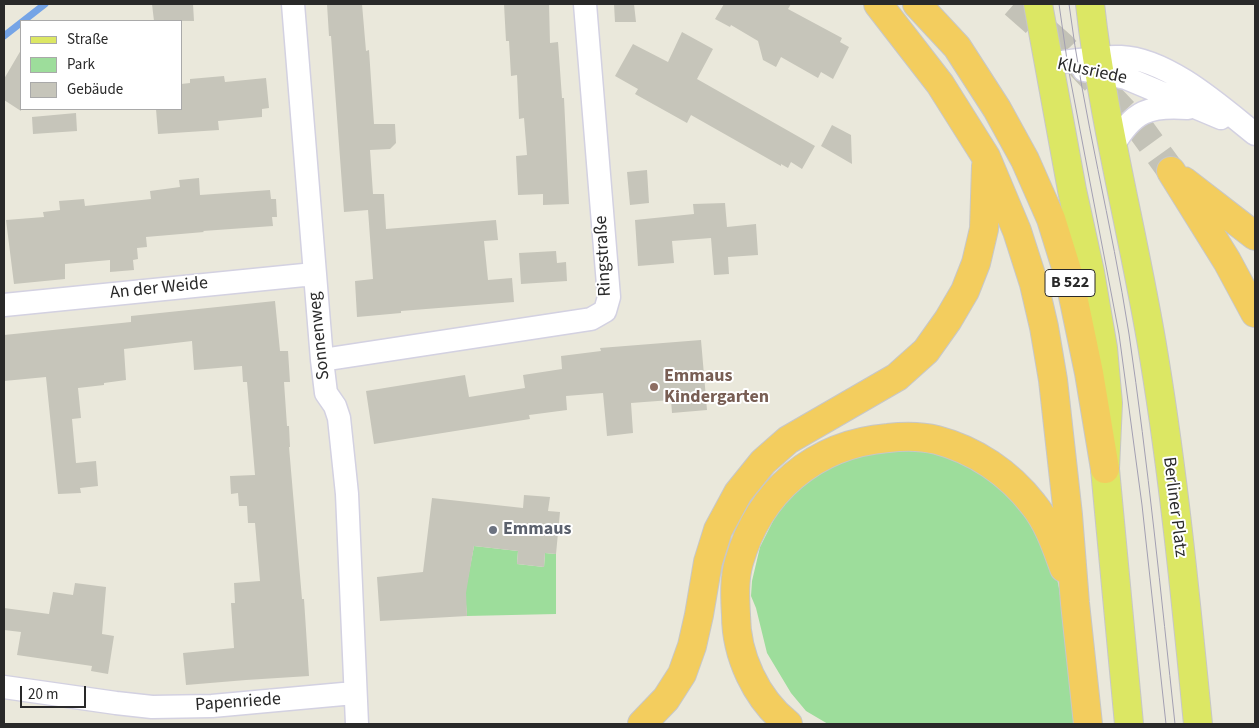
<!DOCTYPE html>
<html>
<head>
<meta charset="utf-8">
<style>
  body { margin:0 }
  #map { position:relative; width:1259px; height:728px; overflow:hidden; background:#eae8db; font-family:"Source Sans 3",sans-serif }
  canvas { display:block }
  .frame { position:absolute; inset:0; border:5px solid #292929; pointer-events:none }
  .legend { position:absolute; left:20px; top:20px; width:162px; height:90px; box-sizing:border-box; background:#fff; border:1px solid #a9a9a9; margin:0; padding:6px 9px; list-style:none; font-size:15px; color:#292929 }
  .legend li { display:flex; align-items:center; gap:10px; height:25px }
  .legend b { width:25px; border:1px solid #a9a9a9 }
  .scale { position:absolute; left:20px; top:686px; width:66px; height:22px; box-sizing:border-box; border:2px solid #292929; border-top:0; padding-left:6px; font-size:15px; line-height:18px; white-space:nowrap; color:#292929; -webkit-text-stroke:4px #fff; paint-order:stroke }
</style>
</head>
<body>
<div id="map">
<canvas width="1259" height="728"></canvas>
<div class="frame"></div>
<ul class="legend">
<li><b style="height:6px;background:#dce764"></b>Straße</li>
<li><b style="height:14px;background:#9ddd9b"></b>Park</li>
<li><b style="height:14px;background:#c6c5ba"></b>Gebäude</li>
</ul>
<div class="scale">20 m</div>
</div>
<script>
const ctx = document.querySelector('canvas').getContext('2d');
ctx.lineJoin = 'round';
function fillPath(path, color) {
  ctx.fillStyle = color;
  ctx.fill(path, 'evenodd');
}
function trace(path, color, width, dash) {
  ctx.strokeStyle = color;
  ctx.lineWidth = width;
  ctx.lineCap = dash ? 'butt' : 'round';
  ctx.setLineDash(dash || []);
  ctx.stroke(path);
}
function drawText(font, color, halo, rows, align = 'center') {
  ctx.font = font + ' "Source Sans 3",sans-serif';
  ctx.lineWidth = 4;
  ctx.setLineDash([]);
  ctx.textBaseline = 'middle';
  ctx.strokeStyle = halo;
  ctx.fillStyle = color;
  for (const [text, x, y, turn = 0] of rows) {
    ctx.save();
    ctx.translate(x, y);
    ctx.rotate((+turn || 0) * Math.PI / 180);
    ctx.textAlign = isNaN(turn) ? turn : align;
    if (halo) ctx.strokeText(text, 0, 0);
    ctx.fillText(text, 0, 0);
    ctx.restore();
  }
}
fillPath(new Path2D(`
  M913,446L978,466L1025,507L1056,574L1059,588L1064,626L1074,724H828L806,711L791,693L767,653L756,608L751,596L752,581L760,547L775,517L797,489L842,459Z
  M474,546L518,551L517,564L544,567L545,553L556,554V614L467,616L465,593Z`), '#9ddd9b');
trace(new Path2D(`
  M4,36L45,4`), '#75a4e6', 7);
fillPath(new Path2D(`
  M152,4H193L194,21H154Z
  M327,4H362L366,51L369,50L374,124H395L396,143L390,149L370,150L373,194H384L386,229L496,220L498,240L484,241L488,280L512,278L514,302L401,311V313L357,317L355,281L373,279L368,210L344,212L331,36H329Z
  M504,4H549L550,43L558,42L562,98H564L569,204L543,205V194L518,195L516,156L527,155L524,118L519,119L517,75L511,76L509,41H506Z
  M614,4H634L636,22H615Z
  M724,4H791L788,9L842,38L840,42L849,47L833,79L821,72L818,78L781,57L776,67L763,60L758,41L731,25L730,27L715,19Z
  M682,32L713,49L697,79L815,146L802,169L791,162L788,168L781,164V166L691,115L687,123L635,94L638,89L615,76L633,44L668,62Z
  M21,50V111L4,100V79Z
  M224,76L225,82L266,78L269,108L262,109V117L218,121L219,130L158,134L156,109H181V84L190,83V79Z
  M76,113L77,131L33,134L32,117Z
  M832,125L851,135L852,164L821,146Z
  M647,170L649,203L630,205L627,172Z
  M199,178L200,195L270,190L271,199H276L277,217H272L273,226L203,231L204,232L146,237L147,247L137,248L138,259L133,260L134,270L110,272V260L65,264V279L14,284L6,220L44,217L43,212L60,210L59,201L84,199L85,206L151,199L150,191L180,187L179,180Z
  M725,203L727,227L756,224L758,255L728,257L729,274L714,275L711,238L672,241L674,263L638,266L635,220L694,214L693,204Z
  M556,251L557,263L566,262L567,281L521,284L519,253Z
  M275,301L280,351H288L290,382H284L287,426H289L290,447H289L302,599H304L309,676L246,680L186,685L183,653L234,648L231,603H235L234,583L260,581L255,523H248L247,506H239L238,493L231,494L230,476L255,475L247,382H243L242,366L194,370L192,341L124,349L126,380L104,383V385L78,388L81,418L72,419L76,463L96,461L98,486L80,488L81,493L58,494L46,377L4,381V335L131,322V316Z
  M701,340L707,410L672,413L671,400L631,403L633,433L607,436L603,393L566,396L567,410L529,415L530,419L374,444L366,391L465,375L469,397L525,388L523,375L562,369L561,356L601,351L600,348Z
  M524,495L550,497L548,511L560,512L556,554L545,553L544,567L517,564L518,551L474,546L466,593L467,616L380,621L377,577L423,572L432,498L523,508Z
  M75,583L106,587L102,634L114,636L108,674L91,671L92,666L17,655L21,632L4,630V608L49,614L53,592L73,595Z`), '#c6c5ba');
trace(new Path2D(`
  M1014,4L1062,46L1142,131L1171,171`), '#c3c2b7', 28, [28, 14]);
const minor = new Path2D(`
  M293,4L322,360L326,393L335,406L339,418L347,494L357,724
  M1049,64C1073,61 1097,56 1121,57C1168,59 1220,106 1255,134
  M1084,70L1126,78L1221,118
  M1113,146C1133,111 1149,105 1188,108
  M4,305L314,274
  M322,360L591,319L605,311L609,297L585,4
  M4,687L116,703L152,707L212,706L354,693`);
const major = new Path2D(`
  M1038,4L1072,190L1090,272L1103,348L1108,403L1105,469L1129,724
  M1090,4C1103,123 1135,239 1154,357C1174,478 1186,602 1198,724`);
const highway = new Path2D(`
  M878,4L940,84L986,157L1017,231L1034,284L1044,327L1053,380L1068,515L1075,603L1088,724
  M917,4L957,47L997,109L1025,160L1051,219L1069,277L1089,373L1105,469
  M1171,171L1227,261L1255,313
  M1184,181L1255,236
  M642,724L666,699L682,674L692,646L699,615L708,562L718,530L738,493L763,462L788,440L897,377L926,351L948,320L965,291L976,263L984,229L986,166
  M788,724C756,699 736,655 736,615C735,598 734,579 739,562C759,492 814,444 888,438C904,436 921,436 937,440C975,450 1009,473 1033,504C1048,522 1056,546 1064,568`);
trace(minor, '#d3d1e1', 25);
trace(major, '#c7c7c7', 30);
trace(highway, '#c7c7c7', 30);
trace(minor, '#fff', 22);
trace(major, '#dce764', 28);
trace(highway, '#f3cd5e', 28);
trace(new Path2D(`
  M1059,4L1068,67L1119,334L1142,505L1166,724
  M1069,4C1083,115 1112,224 1129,334C1148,464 1161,594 1175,724`), '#a29fb2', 1);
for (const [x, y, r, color] of [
  [654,387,5,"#8d6e63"],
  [493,530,5,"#6b7280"]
]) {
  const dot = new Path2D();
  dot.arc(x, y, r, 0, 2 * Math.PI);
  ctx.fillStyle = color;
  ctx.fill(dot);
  trace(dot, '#fff', 2);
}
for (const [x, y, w] of [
  [1070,283,50]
]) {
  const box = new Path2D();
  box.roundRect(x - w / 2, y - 13.5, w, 27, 4);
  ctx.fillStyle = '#fff';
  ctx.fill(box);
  trace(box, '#292929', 1);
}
drawText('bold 16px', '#292929', null, [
  ["B 522",1070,283]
]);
drawText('18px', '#292929', '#fff', [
  ["Klusriede",1092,72,12],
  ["Ringstraße",604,256,-93],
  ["An der Weide",159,289,-6],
  ["Sonnenweg",320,336,-96],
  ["Berliner Platz",1174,507,83],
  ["Papenriede",238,703,-4]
]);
drawText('bold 18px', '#785e54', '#fff', [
  ["Emmaus",664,377],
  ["Kindergarten",664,398]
], 'left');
drawText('bold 18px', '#5b616d', '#fff', [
  ["Emmaus",503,530]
], 'left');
</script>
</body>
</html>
